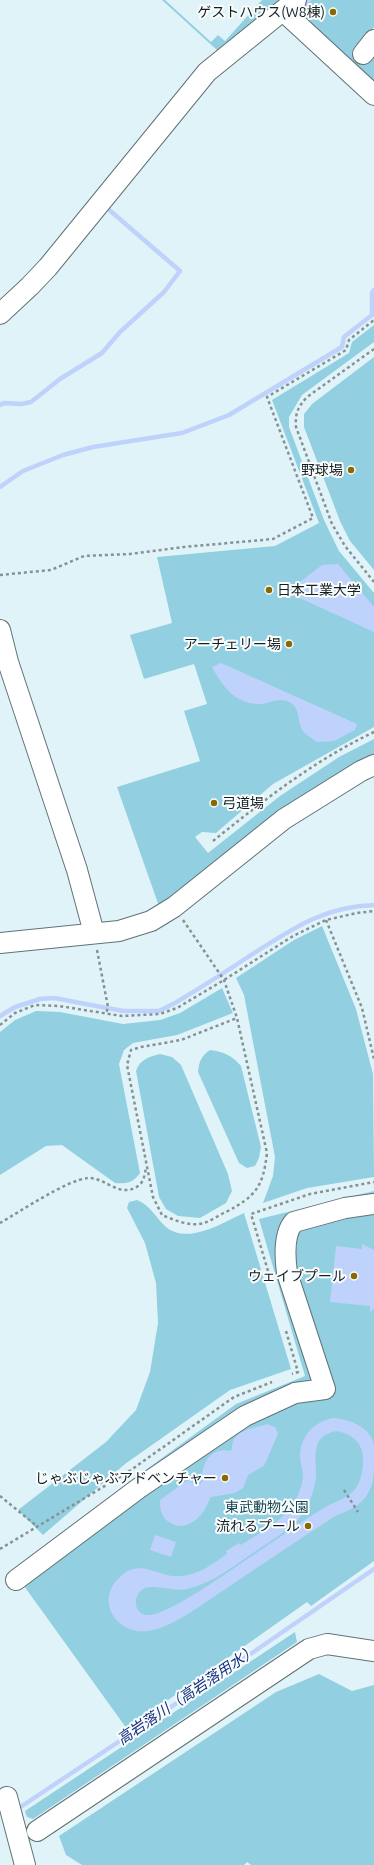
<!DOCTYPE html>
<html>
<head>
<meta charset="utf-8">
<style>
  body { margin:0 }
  canvas { display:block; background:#e0f3f8 }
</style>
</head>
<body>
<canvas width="374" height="1865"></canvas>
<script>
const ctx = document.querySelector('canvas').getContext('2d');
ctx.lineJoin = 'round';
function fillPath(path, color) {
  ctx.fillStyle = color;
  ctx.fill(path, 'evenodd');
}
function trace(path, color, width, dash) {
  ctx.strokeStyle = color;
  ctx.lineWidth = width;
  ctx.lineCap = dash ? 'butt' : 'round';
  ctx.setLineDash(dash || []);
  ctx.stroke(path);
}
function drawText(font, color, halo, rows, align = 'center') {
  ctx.font = font + ' Ubuntu,"Noto Sans JP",sans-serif';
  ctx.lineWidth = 4;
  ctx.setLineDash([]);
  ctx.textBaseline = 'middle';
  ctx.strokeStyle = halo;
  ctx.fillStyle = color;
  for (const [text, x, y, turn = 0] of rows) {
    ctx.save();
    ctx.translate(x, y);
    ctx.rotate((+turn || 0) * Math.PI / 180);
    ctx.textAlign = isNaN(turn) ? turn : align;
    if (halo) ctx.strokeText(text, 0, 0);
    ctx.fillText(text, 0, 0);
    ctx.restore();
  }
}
fillPath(new Path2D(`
  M162,0H165L211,42L218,35L225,41L262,0H280L218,51Z
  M309,0H374V27L353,53L366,65L374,55V87L294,13Z
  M374,325V342L302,395L289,417V427L324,520L339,551L374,593V727L273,784L216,833L202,832L195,837L208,853L280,796L339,757L374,739V756L160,909L117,787L200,761L184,711L207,704L194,664L144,679L130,635L172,623L157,557L275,546L319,523L272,400L349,353L352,342Z
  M374,357V570L350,541L340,521L304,427V414L312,404Z
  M322,926L356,1009L373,1074L374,1177L307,1188L263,1203L273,1176L275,1157L244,995L236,978L294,940Z
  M222,988L233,1013L177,1035L133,1043L124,1050L119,1064L140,1173C133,1183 127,1184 115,1183L62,1145L46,1146L0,1175V1032L15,1020L36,1011L60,1012L123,1024L160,1020L180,1013Z
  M210,1050C224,1052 232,1055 241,1066L261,1147L259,1158L255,1166L247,1168L239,1163L198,1072C199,1062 201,1056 210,1050Z
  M160,1054L172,1057L181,1065L228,1174L232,1191L226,1203L200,1218L178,1216L166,1209L159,1197L136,1071C140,1059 149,1057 160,1054Z
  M374,1191V1561L311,1606L307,1602L127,1729L14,1572L132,1480L236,1404L305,1376L259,1219Z
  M137,1200C150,1205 156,1218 166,1227C188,1245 222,1223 244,1213L291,1369L230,1390L125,1464L43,1535L18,1510L106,1442L136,1410L150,1372L158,1323L156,1283L145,1243L127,1208L129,1202Z
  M295,1632L297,1642L33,1819L27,1817L25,1811Z
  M319,1674L352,1691L374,1685V1865H251L247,1862L244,1865H82L66,1855L59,1836L276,1692Z`), '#92d0e1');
fillPath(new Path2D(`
  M338,564L374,607V632L291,594L292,588L322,565Z
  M221,663L357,724L355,730L334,741L317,742C313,739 306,735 303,731C297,722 301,710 291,703C280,696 271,703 261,704C236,705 222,686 212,667Z
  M362,1244L374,1250V1309L370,1312V1306L330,1302L336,1246L362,1249Z
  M333,1418C349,1419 372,1427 374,1446C374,1452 374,1458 374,1464C374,1478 373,1488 364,1499C356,1509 343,1512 332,1518C295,1542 258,1567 221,1592C203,1604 175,1625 153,1630C119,1639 92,1601 121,1576C142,1557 159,1579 181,1576C198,1575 213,1564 227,1554L226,1551L239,1543L241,1545C259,1533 284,1521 295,1501C299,1494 302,1485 303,1477C303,1470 300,1463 300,1456C301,1435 314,1422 333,1418ZM336,1431C348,1433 358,1438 362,1451C365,1462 362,1479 356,1488C348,1499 335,1501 324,1508C299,1523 276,1540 252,1556C233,1568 167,1617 147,1615C133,1614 133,1595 143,1589C152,1583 175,1592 187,1589C214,1583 236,1564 259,1549C278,1536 297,1526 308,1505C312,1496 315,1486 316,1477C317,1457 309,1437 336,1431Z
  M267,1424L276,1428L278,1434L264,1466L248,1475L243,1488L235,1493L211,1497C208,1501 208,1505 205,1509C198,1521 183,1532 169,1522C161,1517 160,1509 160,1500L188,1480L196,1485L200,1484L203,1480C200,1464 212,1446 230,1451L232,1449C231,1430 253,1429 267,1424Z
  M155,1535L176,1542L171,1557L150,1550Z`), '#bfd2fb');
trace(new Path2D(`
  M301,7L309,0
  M0,405L4,403L21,404L31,402L60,379L102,353L120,332L164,292L180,271L107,208L109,205
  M0,487L23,471L63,455L93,447L182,433L229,415L342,347L344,337L372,315V293L374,290
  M0,1016L15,1007L40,999L54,998L123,1011H159L175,1003C200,988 224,973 248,957C291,930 321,907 374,905
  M16,1810L252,1653L374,1569`), '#bfd2fb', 4.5);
const minor = new Path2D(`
  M283,11L374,95
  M363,54L374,40
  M0,314L30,286L48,267L207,72L296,0
  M0,630L8,662L77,870L94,933
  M0,943L119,931L151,921L174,907L284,819L361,771L374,765
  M16,1580L139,1488L245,1416L295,1393L325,1389L287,1273C285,1258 283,1234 294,1222L345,1208L374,1204
  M7,1797L25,1865
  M37,1831L309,1649L327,1644L374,1651`);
trace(minor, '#617276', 22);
trace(new Path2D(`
  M374,349L307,397C298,407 295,413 296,427L332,524L345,546L374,582
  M0,575L51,570L84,556L130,554L184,547L273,539L313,518L267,397L346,350L349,340L374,320
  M213,841C264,800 315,760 374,732
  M183,920L224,980L237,1018L267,1153C263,1187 256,1196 226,1212C219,1215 211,1221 204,1223C190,1227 174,1220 162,1215L153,1197L127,1065L131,1050L141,1047L181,1040L237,1018
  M326,920L362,1008L374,1059
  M97,950L108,1007L106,1014
  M0,1025L15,1013L35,1005L59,1006L122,1016L160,1014L177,1008L224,980L293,936L326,920L357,913L374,911
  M0,1223C21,1211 67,1180 88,1178C105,1177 120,1199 138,1186C144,1182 145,1174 146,1167
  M268,1271L251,1214L310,1194L374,1182
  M286,1331L298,1372L292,1374
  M344,1490L358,1512
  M0,1496L38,1527
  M0,1549L128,1472L234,1397L272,1382`), '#849295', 2.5, [3, 3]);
trace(minor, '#fff', 20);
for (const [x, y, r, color] of [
  [333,12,4,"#876a06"],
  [351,470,4,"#876a06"],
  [269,590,4,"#876a06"],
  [289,644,4,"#876a06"],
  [214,803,4,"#876a06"],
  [354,1276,4,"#876a06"],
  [225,1478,4,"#876a06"],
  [308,1526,4,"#876a06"]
]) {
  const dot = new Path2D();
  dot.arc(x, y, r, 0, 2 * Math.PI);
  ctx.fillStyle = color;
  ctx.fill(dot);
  trace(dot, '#f9fdfe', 1.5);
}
drawText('14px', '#171e20', '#f9fdfe', [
  ["ゲストハウス(W8棟)",325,12],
  ["野球場",343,470],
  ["日本工業大学",277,590,"left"],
  ["アーチェリー場",281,644],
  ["弓道場",222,803,"left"],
  ["ウェイブプール",346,1276],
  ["じゃぶじゃぶアドベンチャー",217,1478],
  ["流れるプール",300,1526]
], 'right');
drawText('14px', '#184651', '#f9fdfe', [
  ["東武動物公園",267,1507]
]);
drawText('italic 15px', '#19327d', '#f9fdfe', [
  ["高岩落川（高岩落用水）",187,1695,-34]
]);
</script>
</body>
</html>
